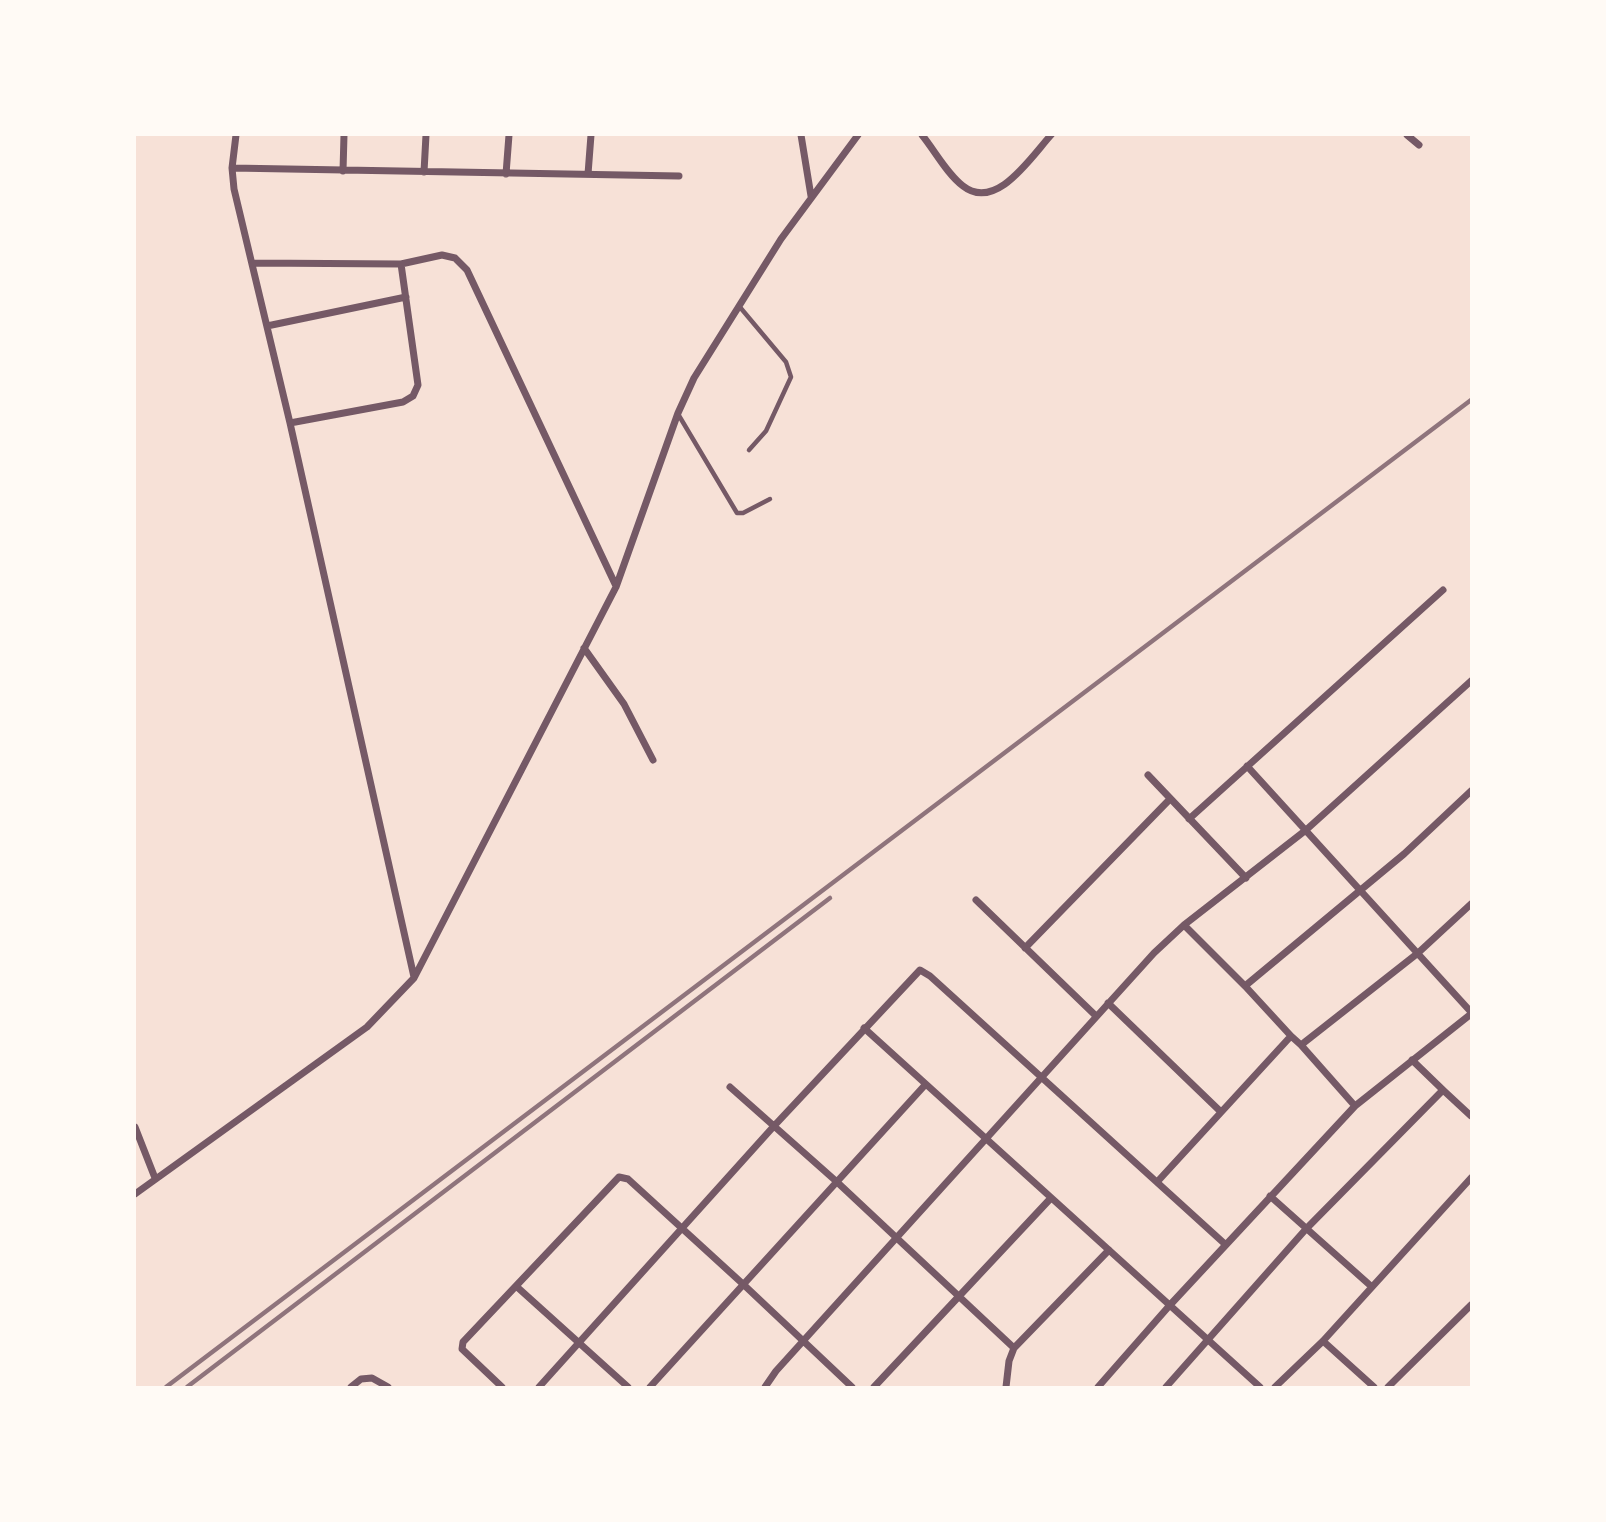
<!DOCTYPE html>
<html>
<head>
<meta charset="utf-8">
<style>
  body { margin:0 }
  #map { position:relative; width:1606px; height:1522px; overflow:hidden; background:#f7e1d7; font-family:Karla,sans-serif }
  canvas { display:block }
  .frame { position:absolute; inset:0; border:136px solid #fffaf5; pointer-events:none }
</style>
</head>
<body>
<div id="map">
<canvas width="1606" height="1522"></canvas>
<div class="frame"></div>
</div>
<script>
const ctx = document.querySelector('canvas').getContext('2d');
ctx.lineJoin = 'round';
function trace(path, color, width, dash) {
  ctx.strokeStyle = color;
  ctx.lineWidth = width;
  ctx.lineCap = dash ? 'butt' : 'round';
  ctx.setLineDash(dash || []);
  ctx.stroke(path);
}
trace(new Path2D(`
  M739,306L786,362L791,377L766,431L749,450
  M678,414L737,513H743L770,499`), '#755966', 4.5);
trace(new Path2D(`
  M236,135L232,168L234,189L290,423L414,977
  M801,135L811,196
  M922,135C935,151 947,174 963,186C996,212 1031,157 1051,135
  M1407,135L1419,145
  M232,168L679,176
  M343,171L344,135
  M424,172L426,135
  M506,174L509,135
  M588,174L591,135
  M253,263L401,264L442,255L455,258L467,270L616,586
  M267,326L406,297
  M290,423L403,402L413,396L418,385L401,264
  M584,648L624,704L653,760
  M1247,766L1471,1012
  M1148,775L1246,878
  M1189,819L1443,590
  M976,900L1096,1016
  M1184,925L1245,986
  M1025,948L1170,799
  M1108,1003L1221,1112
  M864,1028L1260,1387
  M1291,1036L1245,986L1404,854L1471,791
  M1301,1045L1355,1106
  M1412,1060L1443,1090
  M730,1087L837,1182L1014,1348L1009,1361L1006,1387
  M135,1127L155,1178
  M1158,1181L1291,1036L1301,1045L1418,953L1471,904
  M135,1194L367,1027L414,978L616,587L678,413L694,378L781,239L858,135
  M1270,1196L1372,1287
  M516,1286L628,1387
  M1323,1341L1374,1387
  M1014,1348L1109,1250
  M351,1387L361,1379L372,1378L388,1387
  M502,1387L462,1349L463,1342L619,1177L628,1179L744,1285L852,1387
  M539,1387L774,1126L920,970L930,976L1226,1245
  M650,1387L925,1085
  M765,1387L776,1371L1154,953L1184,925L1306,830L1471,681
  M874,1387L1051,1198
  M1098,1387L1170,1305L1355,1106L1471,1014
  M1166,1387L1306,1229L1443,1090L1471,1116
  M1275,1387L1323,1341L1471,1178
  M1388,1387L1471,1305`), '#755966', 7);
trace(new Path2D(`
  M166,1387L1471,400
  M187,1387L830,898`), '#8f747c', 4.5);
</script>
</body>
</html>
